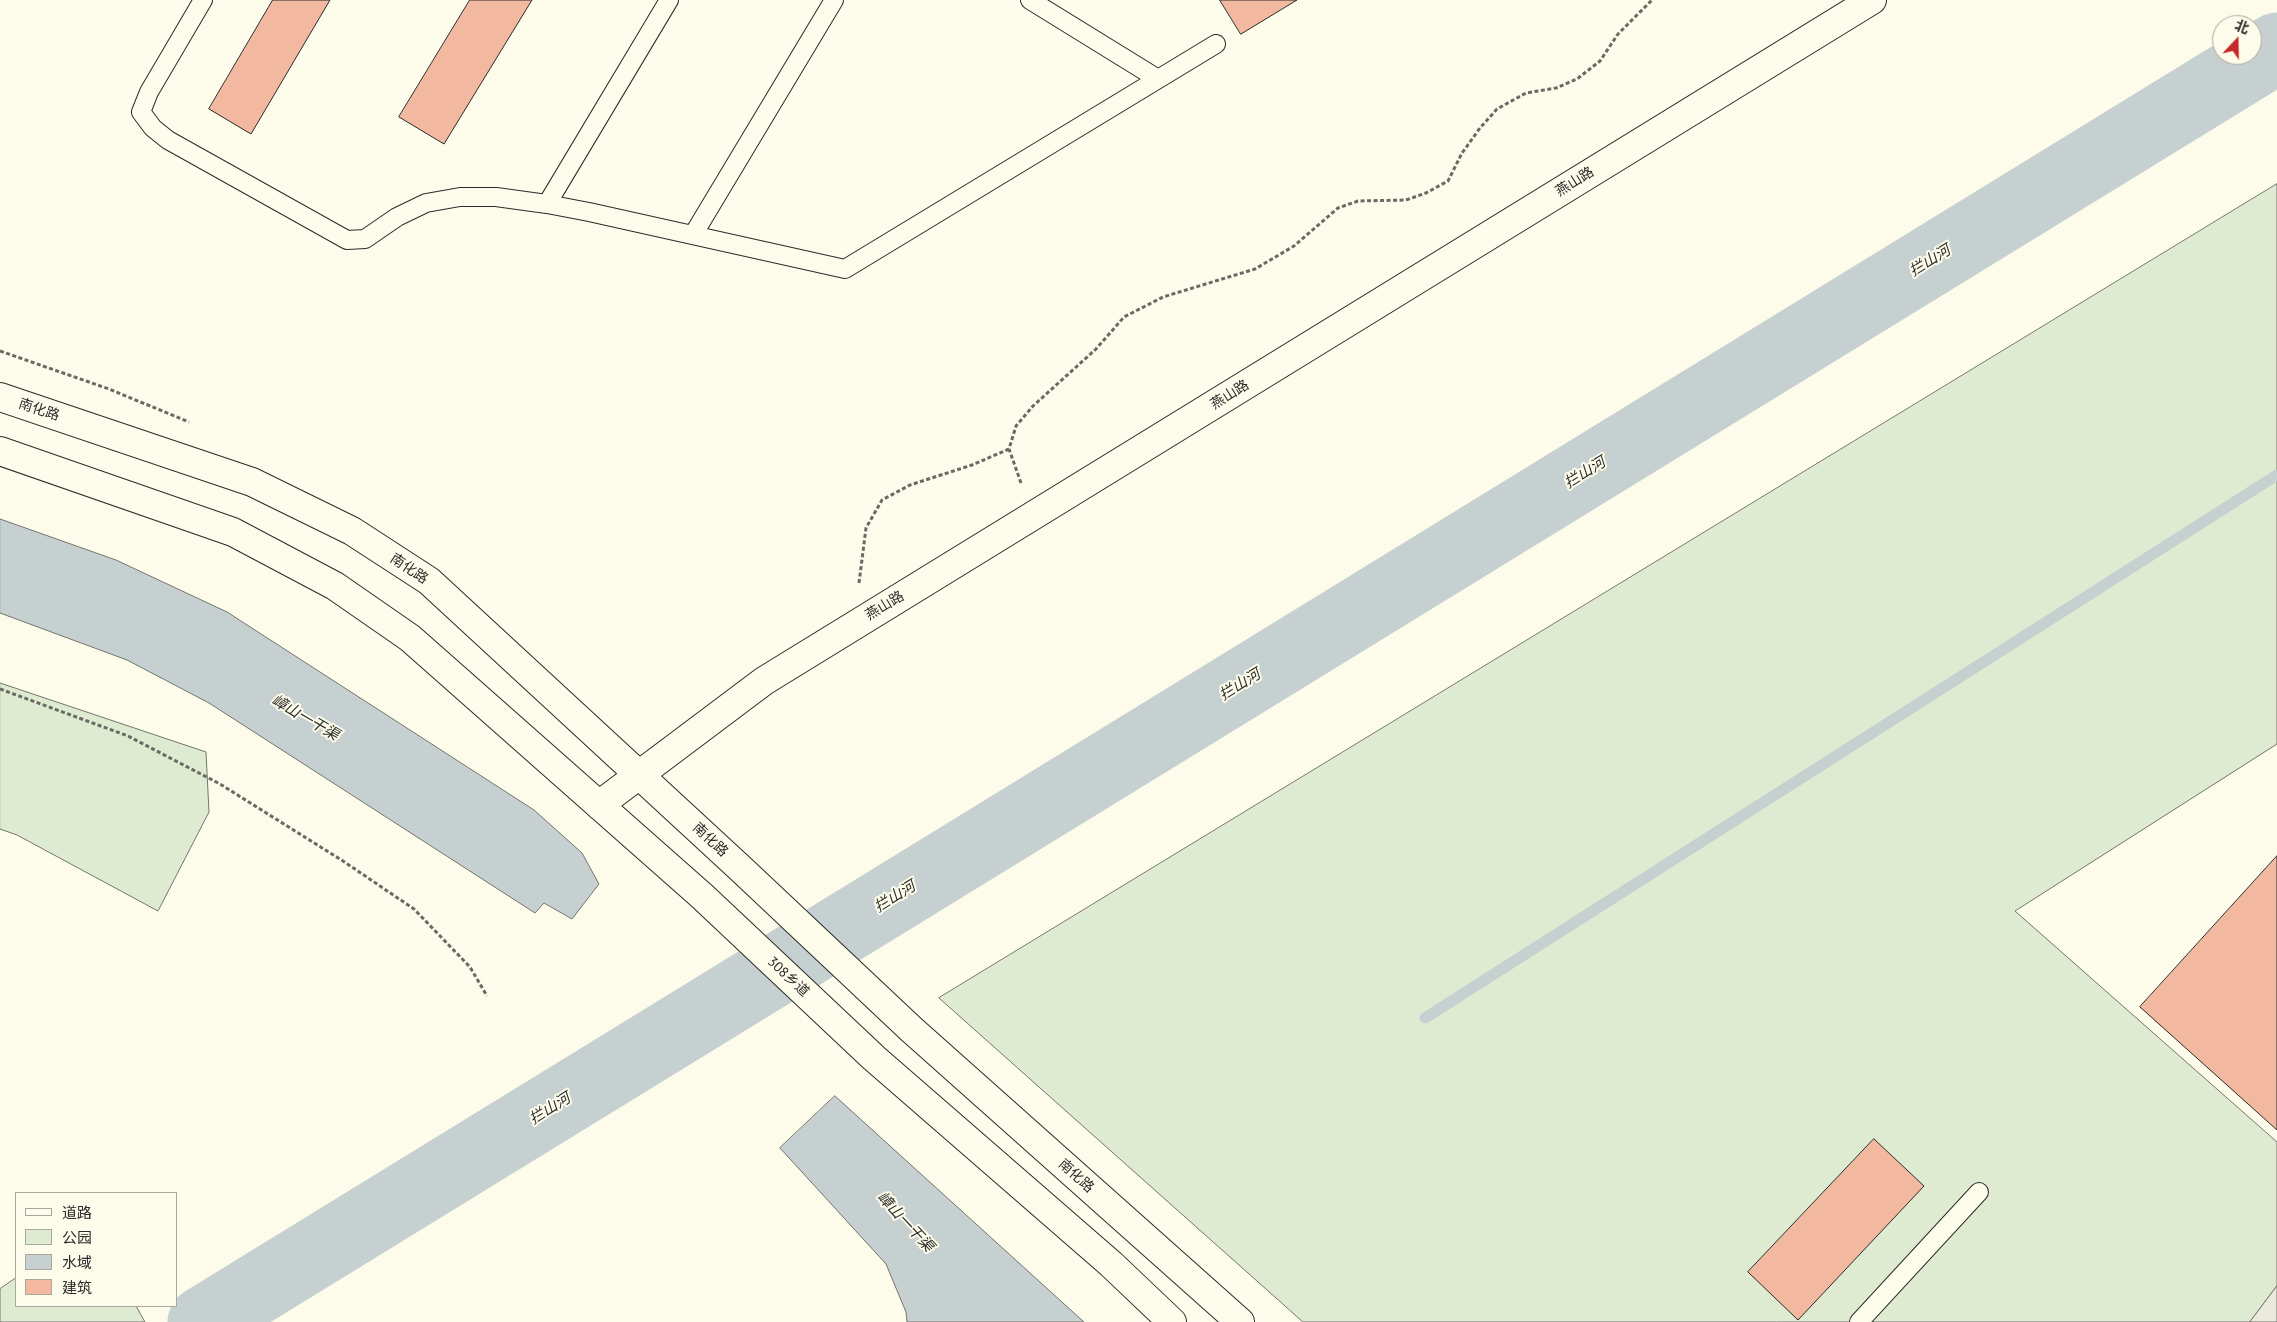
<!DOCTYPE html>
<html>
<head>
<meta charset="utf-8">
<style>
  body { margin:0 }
  #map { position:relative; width:2277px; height:1322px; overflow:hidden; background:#fdfbea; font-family:"PT Sans","Noto Sans SC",sans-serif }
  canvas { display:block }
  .legend { position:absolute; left:15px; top:1192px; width:162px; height:115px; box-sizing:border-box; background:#fdfbea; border:1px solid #a9a89e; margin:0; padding:6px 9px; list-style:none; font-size:15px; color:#2b2b2b }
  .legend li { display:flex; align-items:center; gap:10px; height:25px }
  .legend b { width:25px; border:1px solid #a9a89e }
  .north { position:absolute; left:2212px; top:15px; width:50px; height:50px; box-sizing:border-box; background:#fdfbea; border:1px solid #a9a89e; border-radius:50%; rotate:21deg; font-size:14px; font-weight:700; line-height:20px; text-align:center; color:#2b2b2b }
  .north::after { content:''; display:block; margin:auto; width:18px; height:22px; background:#c62828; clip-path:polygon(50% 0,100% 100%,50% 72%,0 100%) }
</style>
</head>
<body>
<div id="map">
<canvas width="2277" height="1322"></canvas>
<ul class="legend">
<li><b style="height:6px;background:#fdfbea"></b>道路</li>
<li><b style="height:14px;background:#deebd1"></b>公园</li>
<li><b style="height:14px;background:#c7d0d0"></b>水域</li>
<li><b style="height:14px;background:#f2b8a0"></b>建筑</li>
</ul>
<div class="north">北</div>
</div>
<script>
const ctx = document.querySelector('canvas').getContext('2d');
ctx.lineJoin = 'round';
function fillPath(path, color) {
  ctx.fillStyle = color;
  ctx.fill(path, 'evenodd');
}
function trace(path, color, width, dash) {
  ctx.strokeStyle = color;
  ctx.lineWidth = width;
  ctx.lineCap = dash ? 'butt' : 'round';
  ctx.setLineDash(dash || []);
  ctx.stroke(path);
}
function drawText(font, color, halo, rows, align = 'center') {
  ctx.font = font + ' "PT Sans","Noto Sans SC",sans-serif';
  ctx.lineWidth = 4;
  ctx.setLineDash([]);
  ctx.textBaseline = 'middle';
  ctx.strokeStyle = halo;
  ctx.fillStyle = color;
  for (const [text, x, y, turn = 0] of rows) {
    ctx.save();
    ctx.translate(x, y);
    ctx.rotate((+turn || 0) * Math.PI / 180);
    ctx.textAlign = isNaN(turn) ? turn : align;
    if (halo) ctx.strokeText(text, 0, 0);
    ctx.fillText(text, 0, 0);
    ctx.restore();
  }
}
const green = new Path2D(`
  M2277,184V744L2015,911L2277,1142V1286L2250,1322H1303L939,998Z
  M0,683L206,752L209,812L158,911L17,835L0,829Z
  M16,1278V1306H136L145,1322H0V1289Z`);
fillPath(green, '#deebd1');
trace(green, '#74746e', 1);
const parking = new Path2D(`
  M2277,1286V1322H2250Z`);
fillPath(parking, '#eceadb');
trace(parking, '#74746e', 1);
const water = new Path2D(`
  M0,519L116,560L227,612L534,810L582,853L599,884L572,919L544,903L535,913L209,703L127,660L0,613Z
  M835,1096L1084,1322H907L906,1312L886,1264L780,1148Z`);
fillPath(water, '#c7d0d0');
trace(water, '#74746e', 1);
trace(new Path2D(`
  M1425,1018L2277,475`), '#c7d0d0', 11);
trace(new Path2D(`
  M203,1322L2277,48`), '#c7d0d0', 71);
const building = new Path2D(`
  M273,0H330L251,134L209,109Z
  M470,0H532L444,144L399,117Z
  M1220,0H1297L1241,34Z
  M2277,856V1130L2140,1007Z
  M1874,1139L1924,1186L1798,1320L1748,1272Z`);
fillPath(building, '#f2b8a0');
trace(building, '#2b2b2b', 1);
const service = new Path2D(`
  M203,0L149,92L141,112L153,128L168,140L347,240L365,239L397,217L426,203L460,197H496L547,204L589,212L845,269L1216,44
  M1030,0L1158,79
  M547,204L669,0
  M693,235L834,0
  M1859,1322L1979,1192`);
const tertiary = new Path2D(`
  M599,805L764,681L1872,0`);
const secondary = new Path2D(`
  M0,397L252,482L352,531L429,581L740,868L911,1029L1240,1322
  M0,451L233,532L335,586L410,638L702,896L874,1058L1111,1264L1172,1322`);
trace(service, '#2b2b2b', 20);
trace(tertiary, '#2b2b2b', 30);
trace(secondary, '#2b2b2b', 30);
trace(new Path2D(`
  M0,351L109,389L189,422
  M1021,483L1009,449L1016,426L1033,406L1096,349L1124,317L1163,297L1255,269L1294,246L1338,208L1358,201L1406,200L1426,193L1448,181L1462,153L1480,128L1497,109L1526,93L1556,88L1577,79L1600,61L1618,34L1652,0
  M859,583L866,528L882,500L910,485L972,465L1009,449
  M0,689L128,736L220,784L343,861L414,909L470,967L487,996`), '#6a6964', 3, [4, 2.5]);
trace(service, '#fdfbea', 18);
trace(tertiary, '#fdfbea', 28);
trace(secondary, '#fdfbea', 28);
drawText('14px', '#2b2b2b', '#fdfbea', [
  ["燕山路",1575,182,-32],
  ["燕山路",1230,395,-32],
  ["南化路",39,410,18],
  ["南化路",409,569,34],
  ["燕山路",885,606,-31],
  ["南化路",710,840,43],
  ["308乡道",788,977,43],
  ["南化路",1076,1176,42]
]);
drawText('italic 15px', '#2b2b2b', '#fdfbea', [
  ["拦山河",1930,261,-32],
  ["拦山河",1585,473,-32],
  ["拦山河",1240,685,-32],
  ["嶂山一干渠",305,718,30],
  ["拦山河",895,897,-32],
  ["拦山河",550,1109,-32],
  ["嶂山一干渠",905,1222,47]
]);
</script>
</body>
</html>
